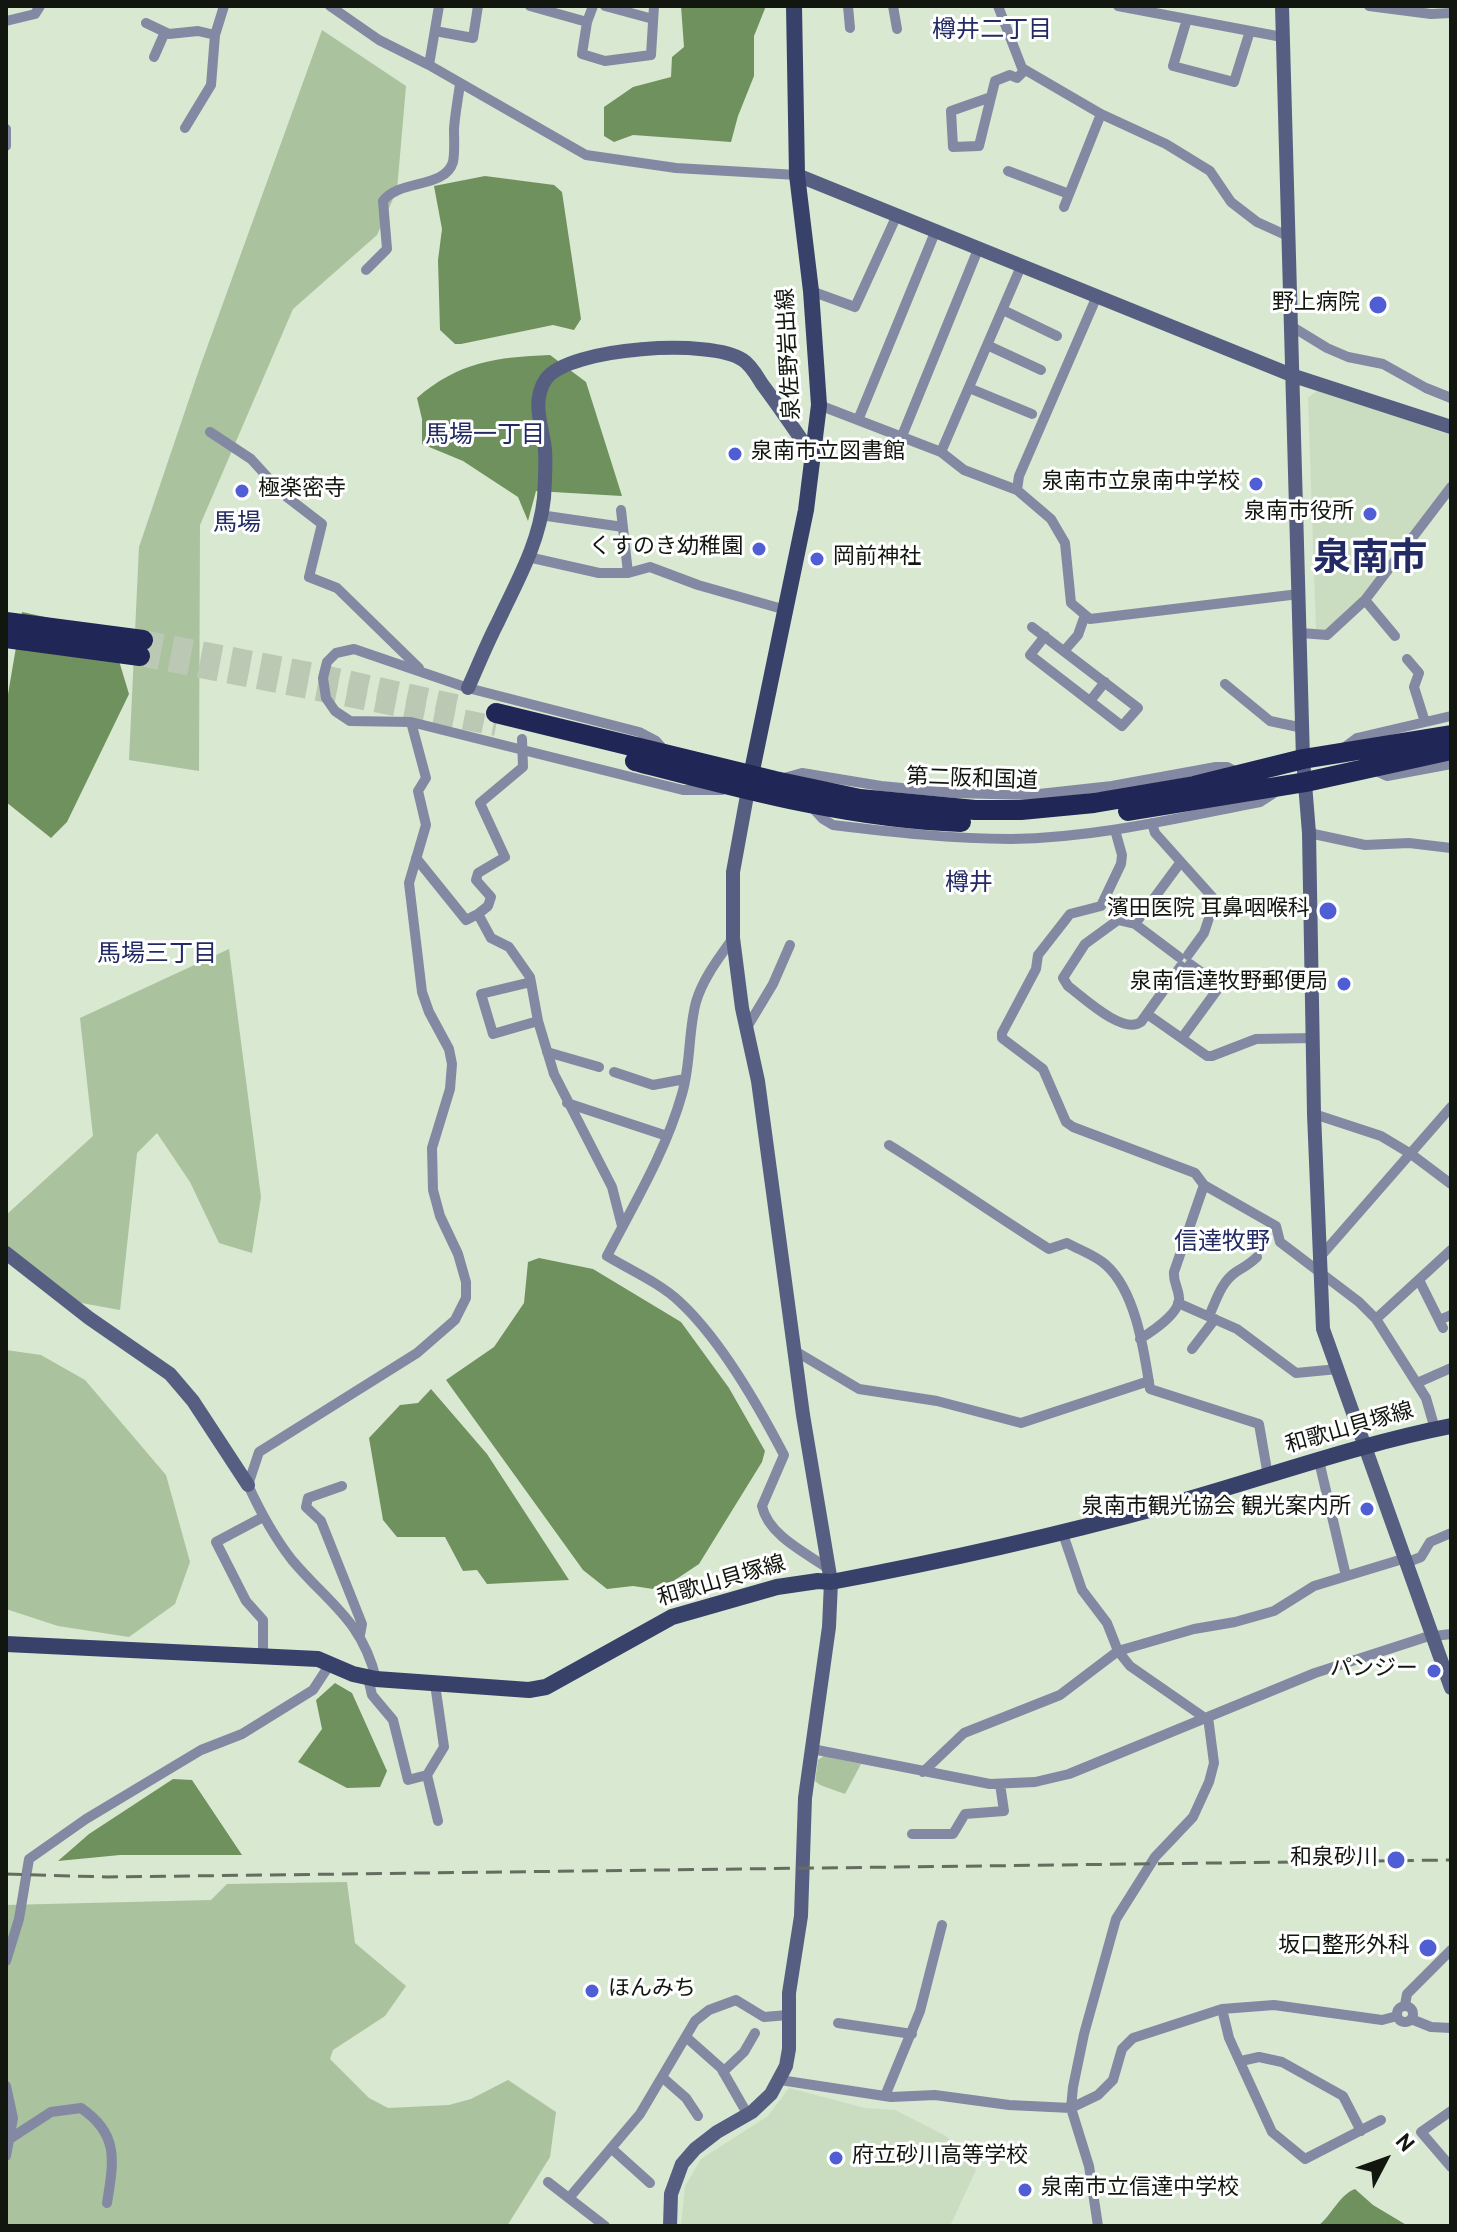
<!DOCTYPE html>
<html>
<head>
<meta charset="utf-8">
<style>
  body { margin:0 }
  #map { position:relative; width:1457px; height:2232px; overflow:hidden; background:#d9e8d1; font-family:Overpass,sans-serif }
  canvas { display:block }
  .frame { position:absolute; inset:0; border:8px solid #11160e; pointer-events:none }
  .north { position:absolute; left:1345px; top:2120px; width:80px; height:80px; -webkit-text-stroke:6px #fff; paint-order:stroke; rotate:49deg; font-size:22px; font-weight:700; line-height:32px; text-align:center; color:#11160e }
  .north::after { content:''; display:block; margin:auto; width:28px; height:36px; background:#11160e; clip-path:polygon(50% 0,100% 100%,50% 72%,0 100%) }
</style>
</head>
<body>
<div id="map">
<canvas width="1457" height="2232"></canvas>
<div class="frame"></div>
<div class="north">N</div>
</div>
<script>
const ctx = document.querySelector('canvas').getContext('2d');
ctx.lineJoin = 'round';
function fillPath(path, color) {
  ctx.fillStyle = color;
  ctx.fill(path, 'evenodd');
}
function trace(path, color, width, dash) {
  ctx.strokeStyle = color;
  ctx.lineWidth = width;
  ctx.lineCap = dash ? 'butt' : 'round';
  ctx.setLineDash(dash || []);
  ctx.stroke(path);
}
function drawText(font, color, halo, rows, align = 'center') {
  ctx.font = font + ' Overpass,"Noto Sans JP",sans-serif';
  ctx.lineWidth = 6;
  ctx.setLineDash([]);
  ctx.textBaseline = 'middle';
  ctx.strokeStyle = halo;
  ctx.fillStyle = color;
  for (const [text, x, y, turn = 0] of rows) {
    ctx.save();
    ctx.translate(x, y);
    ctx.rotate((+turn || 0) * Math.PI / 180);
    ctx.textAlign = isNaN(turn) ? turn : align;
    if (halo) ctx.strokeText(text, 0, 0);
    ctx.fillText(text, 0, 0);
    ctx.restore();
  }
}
fillPath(new Path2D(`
  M1318,390L1451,435V483L1374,589L1327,632L1316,629L1308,398Z
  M789,2088L865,2108L895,2110L946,2136L969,2157L976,2170L950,2226H681L685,2186L701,2159L768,2116Z`), '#caddc1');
fillPath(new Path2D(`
  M322,30L406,86L397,190L377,235L293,309L200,525L199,771L129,760L139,547L201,364Z
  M229,949L261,1197L252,1253L219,1243L190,1182L157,1133L137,1153L120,1310L65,1300L6,1252V1215L93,1136L80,1018Z
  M6,1350L41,1355L85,1380L166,1475L190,1562L175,1604L129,1637L58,1626L6,1609Z
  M824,1756L861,1764L845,1794L820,1785L815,1781L818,1760Z
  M347,1882L355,1943L406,1986L385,2016L333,2050L330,2059L369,2098L388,2108L449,2105L471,2099L508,2080L556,2112L550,2157L507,2226H6V1905L211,1900L227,1884Z`), '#aac29d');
fillPath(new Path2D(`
  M681,6H766L754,36V76L738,116L731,142L633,135L614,142L604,136V107L633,87L671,77L672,57L684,47Z
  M485,176L554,185L562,192L581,319L574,330L553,325L461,344H455L440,330L438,260L442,229L434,186Z
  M550,355L586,382L622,496L536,491L528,521L518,497L463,461L422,444V419L417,398C458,362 497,357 550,355Z
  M22,612L110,631L129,694L67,822L51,838L6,802V706Z
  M539,1258L593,1269L681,1322L729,1388L765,1451L762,1462L699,1564L660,1590L633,1586L607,1589L583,1570L446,1380L494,1347L524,1303L528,1262Z
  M431,1389L487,1454L569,1580L487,1584L477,1570L463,1571L445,1537H397L383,1520L369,1438L400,1405L418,1403Z
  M335,1683L352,1693L387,1771L380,1787L347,1788L298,1762L322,1729L316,1700Z
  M173,1779L192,1780L242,1855H120L58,1861L89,1834Z
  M1355,2189L1373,2205L1408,2226H1318C1332,2215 1339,2195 1355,2189Z`), '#6f915d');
trace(new Path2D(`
  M143,640L310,672L464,706
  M140,656L496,726`), '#bbc8b4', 20, [20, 10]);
trace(new Path2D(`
  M330,6L379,40L429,65L586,155L676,168L797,175
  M530,6L587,22
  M593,6L587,22L582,54L605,61L651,55L654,6
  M605,6L653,19
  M848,6L850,28
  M893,6L897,29
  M998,6L1022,68L1101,114L1166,144L1210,171L1231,202L1257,222L1290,237
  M1118,6L1282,37
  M1369,6L1431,14L1451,13
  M1187,19L1173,66L1234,82L1250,31
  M6,21L35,14L40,6
  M146,23L169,34L198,31L215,35
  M435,31L473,38L478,6
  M154,57L165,32
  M429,65L439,6
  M991,97L951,111L953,147L979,146L995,81L1010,75L1017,78L1025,70
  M185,128L211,85L215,35L224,6
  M6,129V146
  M1008,171L1069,194
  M1064,207L1101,114
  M366,270L387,249L383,201C399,179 445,189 453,162C455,152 454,139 454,129C455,114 458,99 460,84
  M811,291L855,307L897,215
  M1003,310L1057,336
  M1291,326L1327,348L1348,357L1383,364L1426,388L1451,398
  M987,345L1041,370
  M969,388L1032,414
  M819,405L941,452L964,470L1017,490L1051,519L1065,543L1071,603L1090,619L1299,594
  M858,420L936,230
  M210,432L251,459L283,494L322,524L309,577L337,588L419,668
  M902,436L979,247
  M941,452L1022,264
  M1017,490L1019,476L1097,296
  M621,510L628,573
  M540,515L623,527
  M528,557L599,573H628L650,567L698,585L786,610
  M1365,600L1395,636
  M1032,627L1138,708L1122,726L1030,655L1045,636
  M1301,633L1327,635L1365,600L1451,487
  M1064,651L1078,635L1085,615
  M1407,659L1419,673L1414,687L1425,722
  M1225,684L1270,721L1303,728
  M1090,701L1105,682
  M1345,747L1357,738L1451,716
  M665,751L656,741L639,732L468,688L354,649L336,653L327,662L323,678L326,698L335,711L350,721L411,722L683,790H722
  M1372,769L1387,776L1451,764
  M784,778L802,773L881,786L955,793L1030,795L1112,786L1216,767H1227L1238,773
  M811,806L823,819L833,825C892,832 951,839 1011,839C1095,838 1178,818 1260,802L1274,793
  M1152,823L1155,833L1215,900L1204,933L1188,955
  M1115,830L1122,855L1121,864L1101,906L1070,914L1038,955L1036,969L1002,1033V1038L1043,1069L1066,1122L1073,1127L1195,1173L1204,1185L1174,1272C1173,1282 1178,1287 1179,1297C1181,1313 1151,1332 1140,1339
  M1309,833L1365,845L1409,843L1451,848
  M416,858L466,920L478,914L491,938L509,947L530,977L538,1021L554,1074L612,1187L622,1226
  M478,914L488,906L491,897L476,880L478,873L505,857L480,803L523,767L522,739
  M1135,924L1180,863
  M733,938C719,958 703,978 696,1002C688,1032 691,1064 682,1094C666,1151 634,1204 607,1256C630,1270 660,1283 680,1302C721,1340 758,1405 784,1455L762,1506C768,1535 806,1553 829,1569
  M1179,957L1135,924L1118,920L1085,944L1063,978L1068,986C1084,998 1123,1035 1141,1022L1181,966
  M531,982L481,994L493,1034L538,1021
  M1147,1014L1207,1056H1212L1256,1039L1313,1038
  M746,1029L773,984L790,945
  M1182,1038L1220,986L1190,964
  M547,1052L599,1067
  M614,1072L653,1085L685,1079
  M567,1103L667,1136
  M1314,1114L1381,1136L1411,1154L1451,1184
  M889,1145C944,1179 995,1215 1049,1249L1067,1243C1079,1250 1095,1255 1106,1265C1136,1292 1144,1351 1150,1389L1259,1424L1268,1476
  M1204,1185L1276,1226L1280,1242L1359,1302L1376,1319L1426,1398L1435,1429
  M1320,1257L1451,1107
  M1419,1280L1443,1328
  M1178,1303L1237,1329L1296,1373L1338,1369
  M1209,1316C1216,1301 1221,1282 1236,1272C1244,1267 1250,1264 1257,1257
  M1376,1319L1451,1250
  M1439,1320L1451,1315
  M1192,1349L1215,1319
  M795,1351L859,1389L937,1401L1021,1423L1149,1381
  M1417,1383L1451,1368
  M1319,1461L1346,1576
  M342,1486L308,1498L306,1507L321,1521L362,1624L360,1635
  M1062,1531L1082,1590L1107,1623L1118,1651L1130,1666L1205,1718
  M1408,1562L1421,1557L1430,1542L1451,1533
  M263,1657V1620L246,1601L216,1542L263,1517
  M368,1678L372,1695L393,1720L408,1780L427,1775L444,1747L435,1684
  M376,1679C362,1620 328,1603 292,1560C274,1537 260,1511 248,1485L259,1452L417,1353L455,1320L466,1298V1282L458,1254L440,1216L433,1190L432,1148L450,1089L452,1064L449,1049L429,1012L422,992L409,883L426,825L418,791L426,778L411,722
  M812,1749L990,1784L1035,1782L1069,1774L1315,1673L1426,1637L1451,1634
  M923,1772L964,1733L1060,1695L1118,1651L1194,1629L1235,1622L1274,1611L1314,1586L1406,1558
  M427,1775L438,1821
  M912,1834H953L965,1814L1004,1811L1000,1784
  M6,1961L19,1919L29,1859L86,1819L201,1750L242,1734L313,1690L330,1664
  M1405,2005L1407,1994L1451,1950
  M1397 2014a8 8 0 1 1 16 0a8 8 0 1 1-16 0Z
  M1222,2009L1229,2038L1272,2132L1305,2159L1381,2120
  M1411,2019L1431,2027L1451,2028
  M838,2023L912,2034
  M686,2037L721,2068L748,2115
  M1241,2061L1259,2057L1282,2062L1343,2096L1361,2131
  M723,2072L744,2052L755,2033
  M662,2077L686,2098L698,2116
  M780,2080L891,2097L935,2095L1009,2105L1071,2108L1098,2095L1113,2080L1122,2049L1133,2038L1222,2009L1274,2005L1382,2020L1397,2016
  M6,2086L13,2118L6,2156
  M885,2096L920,2011L942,1925
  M1451,2111L1421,2132L1451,2167
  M11,2138L51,2112L81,2108C119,2134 114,2160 107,2203
  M611,2148L650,2183
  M548,2182L605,2226
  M569,2198L640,2114L695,2021L709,2010L736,2000L764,2017L788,2015
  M1098,2226L1089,2166L1071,2108L1073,2087L1084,2034L1116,1919L1155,1857L1193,1817L1209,1782L1214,1763L1208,1717`), '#8389a2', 10);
trace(new Path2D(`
  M1282,6L1303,759L1309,833L1314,1114L1323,1329L1451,1688
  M797,175L1294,376L1451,427
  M468,688C478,666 487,643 498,622C517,581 539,544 544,498C545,482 546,465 545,449C542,425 531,401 546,379C569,347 712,338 743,360C751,365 757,376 762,384C780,408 797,433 814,458
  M6,1253L89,1318L170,1374L193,1401L248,1485
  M670,2226L671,2194L682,2164L695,2149L717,2132L752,2112L771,2094L786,2066L789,2049V1993L801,1916L805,1798L829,1627L831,1582L803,1415L758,1081L742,1008L733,938V872L748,790`), '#565f82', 14);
trace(new Path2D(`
  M749,785L806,510L819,405L811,291L797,175L794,6
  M6,1644L318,1659L353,1674L376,1679L529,1690L546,1687L672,1617L777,1587L818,1581L831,1582C943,1561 1054,1536 1164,1506C1259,1480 1354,1445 1451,1426`), '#38416a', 16);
trace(new Path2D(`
  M6,622L143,640
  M6,638L140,656
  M496,713L775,781L860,799L975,810H1021L1094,803L1194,786L1303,759L1451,735
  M635,761C743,789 849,818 961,822
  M1128,811L1306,782L1451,750`), '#202756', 20);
trace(new Path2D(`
  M6,1874L107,1877L1451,1860`), '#646d5f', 3, [16, 8]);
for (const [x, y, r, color] of [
  [1378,305,10,"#4f5ed4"],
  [735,454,8,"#4f5ed4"],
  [1256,484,8,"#4f5ed4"],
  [242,491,8,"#4f5ed4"],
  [1370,514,8,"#4f5ed4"],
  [759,549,8,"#4f5ed4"],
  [817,559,8,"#4f5ed4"],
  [1328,911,10,"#4f5ed4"],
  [1344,984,8,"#4f5ed4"],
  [1367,1509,8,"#4f5ed4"],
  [1434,1671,8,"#4f5ed4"],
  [1396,1860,10,"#4f5ed4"],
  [1428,1948,10,"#4f5ed4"],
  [592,1991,8,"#4f5ed4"],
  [836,2158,8,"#4f5ed4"],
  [1025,2190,8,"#4f5ed4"]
]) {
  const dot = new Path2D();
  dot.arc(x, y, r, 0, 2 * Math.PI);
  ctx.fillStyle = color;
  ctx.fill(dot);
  trace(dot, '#fff', 3);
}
drawText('22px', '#11160e', '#fff', [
  ["野上病院",1360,305],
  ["泉南市立図書館",751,454,"left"],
  ["泉南市立泉南中学校",1240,484],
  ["極楽密寺",258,491,"left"],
  ["泉南市役所",1354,514],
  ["くすのき幼稚園",743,549],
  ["岡前神社",833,559,"left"],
  ["濱田医院 耳鼻咽喉科",1310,911],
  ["泉南信達牧野郵便局",1328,984],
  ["泉南市観光協会 観光案内所",1351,1509],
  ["パンジー",1418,1671],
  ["和泉砂川",1378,1860],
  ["坂口整形外科",1410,1948],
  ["ほんみち",608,1991,"left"],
  ["府立砂川高等学校",852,2158,"left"],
  ["泉南市立信達中学校",1041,2190,"left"]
], 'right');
drawText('22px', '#11160e', '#fff', [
  ["泉佐野岩出線",791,354,-93],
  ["第二阪和国道",972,781,2],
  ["和歌山貝塚線",1350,1430,-16],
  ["和歌山貝塚線",722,1583,-16]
]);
drawText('24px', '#232b64', '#fff', [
  ["樽井二丁目",992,32],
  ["馬場一丁目",485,437],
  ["馬場",237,525],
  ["樽井",969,885],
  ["馬場三丁目",157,956],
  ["信達牧野",1222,1244]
]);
drawText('bold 38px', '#232b64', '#fff', [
  ["泉南市",1370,562]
]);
</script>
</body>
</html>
